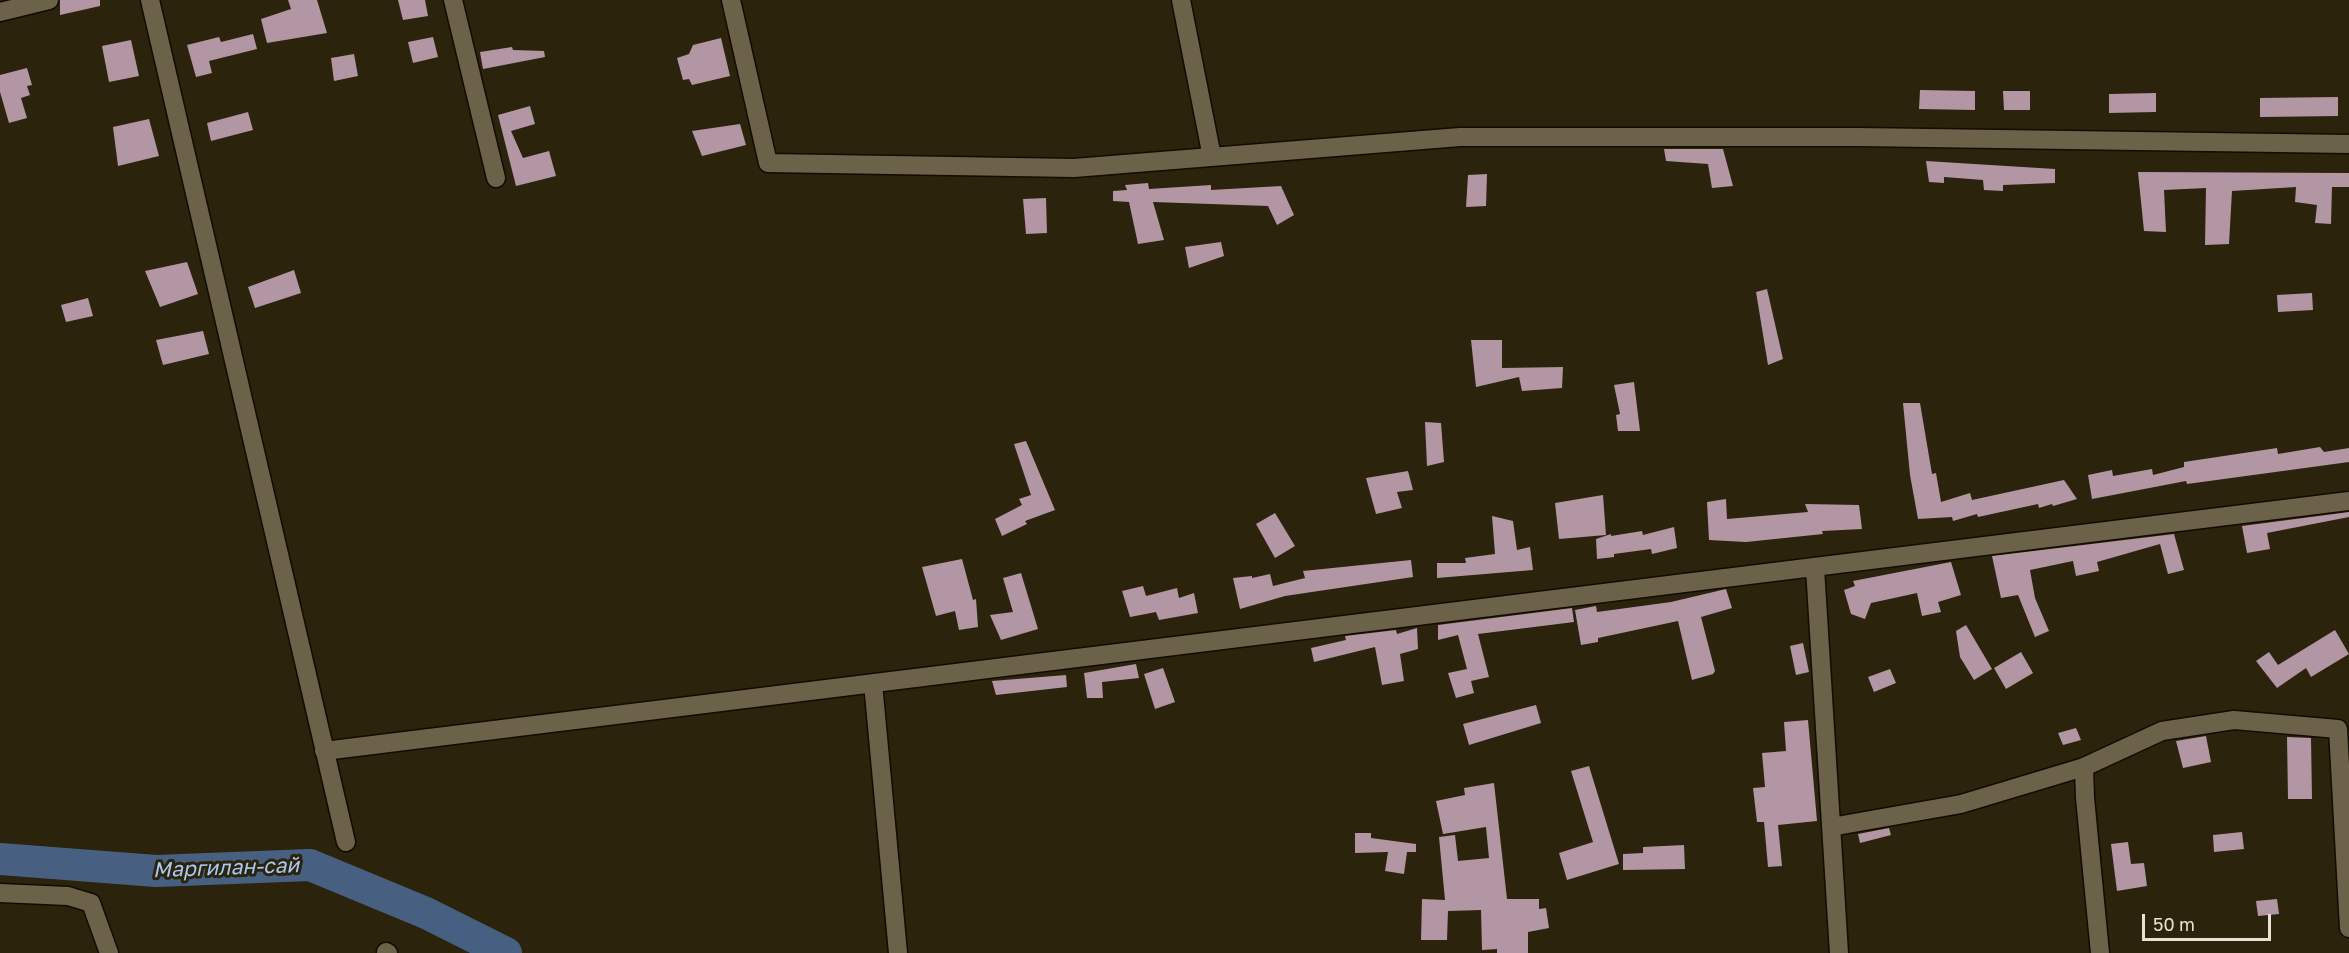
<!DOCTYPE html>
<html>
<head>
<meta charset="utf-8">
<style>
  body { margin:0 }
  #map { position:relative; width:2349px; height:953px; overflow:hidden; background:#2b230c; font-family:"Golos Text",sans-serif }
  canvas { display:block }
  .scale { position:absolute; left:2142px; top:914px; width:129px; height:27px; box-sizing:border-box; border:3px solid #e6e1d3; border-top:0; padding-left:8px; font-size:18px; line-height:21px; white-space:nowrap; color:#e6e1d3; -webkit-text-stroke:4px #2b230c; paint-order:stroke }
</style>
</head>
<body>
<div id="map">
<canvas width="2349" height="953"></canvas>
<div class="scale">50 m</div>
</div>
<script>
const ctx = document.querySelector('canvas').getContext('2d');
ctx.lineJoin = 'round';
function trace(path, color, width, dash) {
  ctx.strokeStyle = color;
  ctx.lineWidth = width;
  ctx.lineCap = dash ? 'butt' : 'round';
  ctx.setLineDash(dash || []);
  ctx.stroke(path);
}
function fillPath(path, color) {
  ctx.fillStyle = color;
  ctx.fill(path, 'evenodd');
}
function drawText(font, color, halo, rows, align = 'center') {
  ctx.font = font + ' "Golos Text",sans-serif';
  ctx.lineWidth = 6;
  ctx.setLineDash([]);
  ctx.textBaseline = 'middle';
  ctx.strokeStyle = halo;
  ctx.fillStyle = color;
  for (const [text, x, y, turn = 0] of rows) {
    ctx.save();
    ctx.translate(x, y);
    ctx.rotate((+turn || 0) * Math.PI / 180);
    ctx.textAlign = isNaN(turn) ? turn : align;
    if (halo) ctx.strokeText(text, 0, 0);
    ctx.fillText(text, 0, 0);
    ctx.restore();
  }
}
trace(new Path2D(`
  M0,859L156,871L310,865L426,913L506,953`), '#476081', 32);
fillPath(new Path2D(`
  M60,0H100V6L60,15Z
  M288,0H317L327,33L267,43L261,19L291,9Z
  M398,0H425L428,16L403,20Z
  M253,34L257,49L209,61L212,73L196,77L187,45L219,37L221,42Z
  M433,37L438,57L413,63L408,42Z
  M721,38L730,76L692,85L689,79L683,80L677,58L689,54L693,45Z
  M131,40L139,76L109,82L102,46Z
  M512,47L513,50L544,51L545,57L483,69L480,52Z
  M354,54L358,76L334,81L331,58Z
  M27,68L32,85L27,86L30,95L21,98L27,118L9,123L0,92V75Z
  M1920,90L1975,91V110L1919,109Z
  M2003,91H2030V110H2004Z
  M2156,93V112L2109,113V94Z
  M2338,97V116L2260,117V98Z
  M530,106L535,124L511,131L523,158L549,151L556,176L516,186L498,115Z
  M248,112L253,130L211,141L207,123Z
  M149,119L159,156L118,166L113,127Z
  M740,124L746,145L702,156L692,131Z
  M1664,149H1723L1733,186L1712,188L1708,164L1666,161Z
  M1926,161L2055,169V183L2003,185V191L1984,190L1983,180L1944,177V183L1929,182Z
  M2138,172L2349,173V187H2332L2331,224L2315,223L2317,205L2295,202L2296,187L2232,191L2229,244L2205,245L2206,188L2164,190L2166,232L2144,231Z
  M1487,174L1486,206L1466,207L1468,175Z
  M1148,183L1149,189L1211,185V190L1281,186L1294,215L1277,225L1268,206L1153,202L1164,240L1138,244L1129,202L1113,201V191L1127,190L1125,185Z
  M1046,198L1047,233L1026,234L1023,199Z
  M1221,242L1224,256L1189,268L1185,247Z
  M187,262L198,294L160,307L145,271Z
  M294,270L301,293L255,308L248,287Z
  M1767,289L1783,359L1768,365L1756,292Z
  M2312,293L2313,310L2278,312L2277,295Z
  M88,298L93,316L66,322L61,305Z
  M203,331L209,354L163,365L156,340Z
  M1471,340H1502V368L1563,367L1562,388L1522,391L1519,377L1476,387Z
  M1634,382L1640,431H1618L1616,415L1620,414L1614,385Z
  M1903,403H1920L1932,474L1936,473L1941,502L1970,493L1972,500L2064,480L2077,499L2053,506L2052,504L2039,508L2038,504L1978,517L1977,514L1953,521L1952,517L1918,519L1910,475Z
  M1425,422L1441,423L1444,462L1427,466Z
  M1026,441L1055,510L1025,521L1027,524L1002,536L995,519L1022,505L1019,499L1031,495L1014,444Z
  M2320,447L2324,452L2349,448V462L2187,484L2186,481L2092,499L2088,475L2112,470L2113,476L2152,469L2153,475L2184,467V462L2277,448L2278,454Z
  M1408,471L1413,490L1397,492L1402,508L1376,514L1366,478Z
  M1603,495L1606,535L1559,539L1555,503Z
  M1726,499L1727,519L1808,512L1805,504L1859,505L1862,529L1822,531L1823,534L1746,542L1709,540L1707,502Z
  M2349,512V517L2267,533L2270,549L2247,553L2242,526Z
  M1275,513L1295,546L1275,558L1256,524Z
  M1492,516L1513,521L1517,550L1530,547L1533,570L1437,578V563H1466L1465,558L1495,554Z
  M1674,527L1677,548L1652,554L1651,549L1614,554V557L1597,559L1596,539L1611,534V536L1642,531L1643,535Z
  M2174,534L2184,570L2168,574L2160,544L2097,562L2099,571L2076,576L2073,561L2030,570L2035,598L2049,631L2035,637L2018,595L2001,598L1992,556Z
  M962,559L973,600L976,599L978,627L959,630L955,611L936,616L922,567Z
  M1411,560L1413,577L1285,596L1240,609L1233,578L1252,576V578L1270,574L1273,586L1305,578L1303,571Z
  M1951,562L1961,595L1938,602L1941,612L1922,616L1917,593L1871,603L1865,619L1851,614L1844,590L1855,586L1853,581Z
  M1021,573L1038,629L1001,640L990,615L1013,612L1003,578Z
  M1143,586L1146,596L1177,588L1179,598L1194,593L1198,613L1159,620L1156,612L1130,617L1122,591Z
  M1726,589L1732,608L1701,617L1715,671L1713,674L1692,680L1678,621L1598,638V642L1581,645L1575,610L1596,606L1597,612L1671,602Z
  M1572,608L1574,622L1478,634L1489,677L1471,681L1474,693L1456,698L1448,673L1467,669L1458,635L1438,640V625Z
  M1966,625L1992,669L1974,680L1960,657L1956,631Z
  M1417,628L1418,649L1400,654L1404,681L1382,685L1375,647L1314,662L1311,648L1346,640L1345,636L1396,630L1397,634Z
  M2335,630L2349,654L2311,677L2306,668L2277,688L2256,661L2269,652L2278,665Z
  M1803,643L1809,672L1796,675L1790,646Z
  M2021,652L2033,673L2006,689L1994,668Z
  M1136,664L1139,678L1102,682L1103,698H1087L1084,673Z
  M1163,668L1175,702L1155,709L1144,674Z
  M1890,669L1896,683L1874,692L1868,677Z
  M1066,675L1067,687L996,695L992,681Z
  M1536,705L1541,723L1469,745L1463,724Z
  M1808,720L1817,821L1778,825L1782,866L1768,867L1764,822H1757L1753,788L1765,787L1762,753L1786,751L1784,722Z
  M2076,728L2081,740L2063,745L2058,733Z
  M2206,736L2211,762L2183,768L2176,741Z
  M2287,737L2311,738L2312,799H2288Z
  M1589,766L1619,864L1567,880L1559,853L1593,842L1571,771Z
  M1494,783L1507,899H1539V909L1546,908L1549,928L1528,932V953H1497V949L1482,950L1481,910L1448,911L1447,940H1421L1422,899L1445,900L1439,837L1455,835L1458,861L1489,858L1486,827L1443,834L1436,801L1465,795L1464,788Z
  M1889,828L1891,835L1860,843L1858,834Z
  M2242,832L2244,849L2214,852L2213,835Z
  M1355,833H1371V838L1416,844V852H1407L1404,874L1385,871L1388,852L1355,853Z
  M2128,842L2131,864L2144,863L2147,886L2117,891L2111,844Z
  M1684,845L1685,869L1623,870V854L1643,853V847Z
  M2277,899L2279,914L2258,916L2256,901Z`), '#b396a3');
const minor = new Path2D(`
  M150,0L346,842
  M453,0L496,178
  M731,0L768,163L1074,168L1460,137H1858L2349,144
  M1181,0L1212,157
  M0,12L49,0
  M1815,568L1839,953
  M873,683L898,953
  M324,751L2349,501
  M2084,767L2162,731L2234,720L2338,729L2349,928
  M1831,827L1961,804L2084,767L2085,798L2100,953
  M0,893L68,896L91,903L109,953
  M386,952L388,953`);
trace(minor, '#130c00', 21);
trace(minor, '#6c624a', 18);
drawText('italic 21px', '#a8caf7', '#2b230c', [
  ["Маргилан-сай",226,868,-2]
]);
</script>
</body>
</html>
